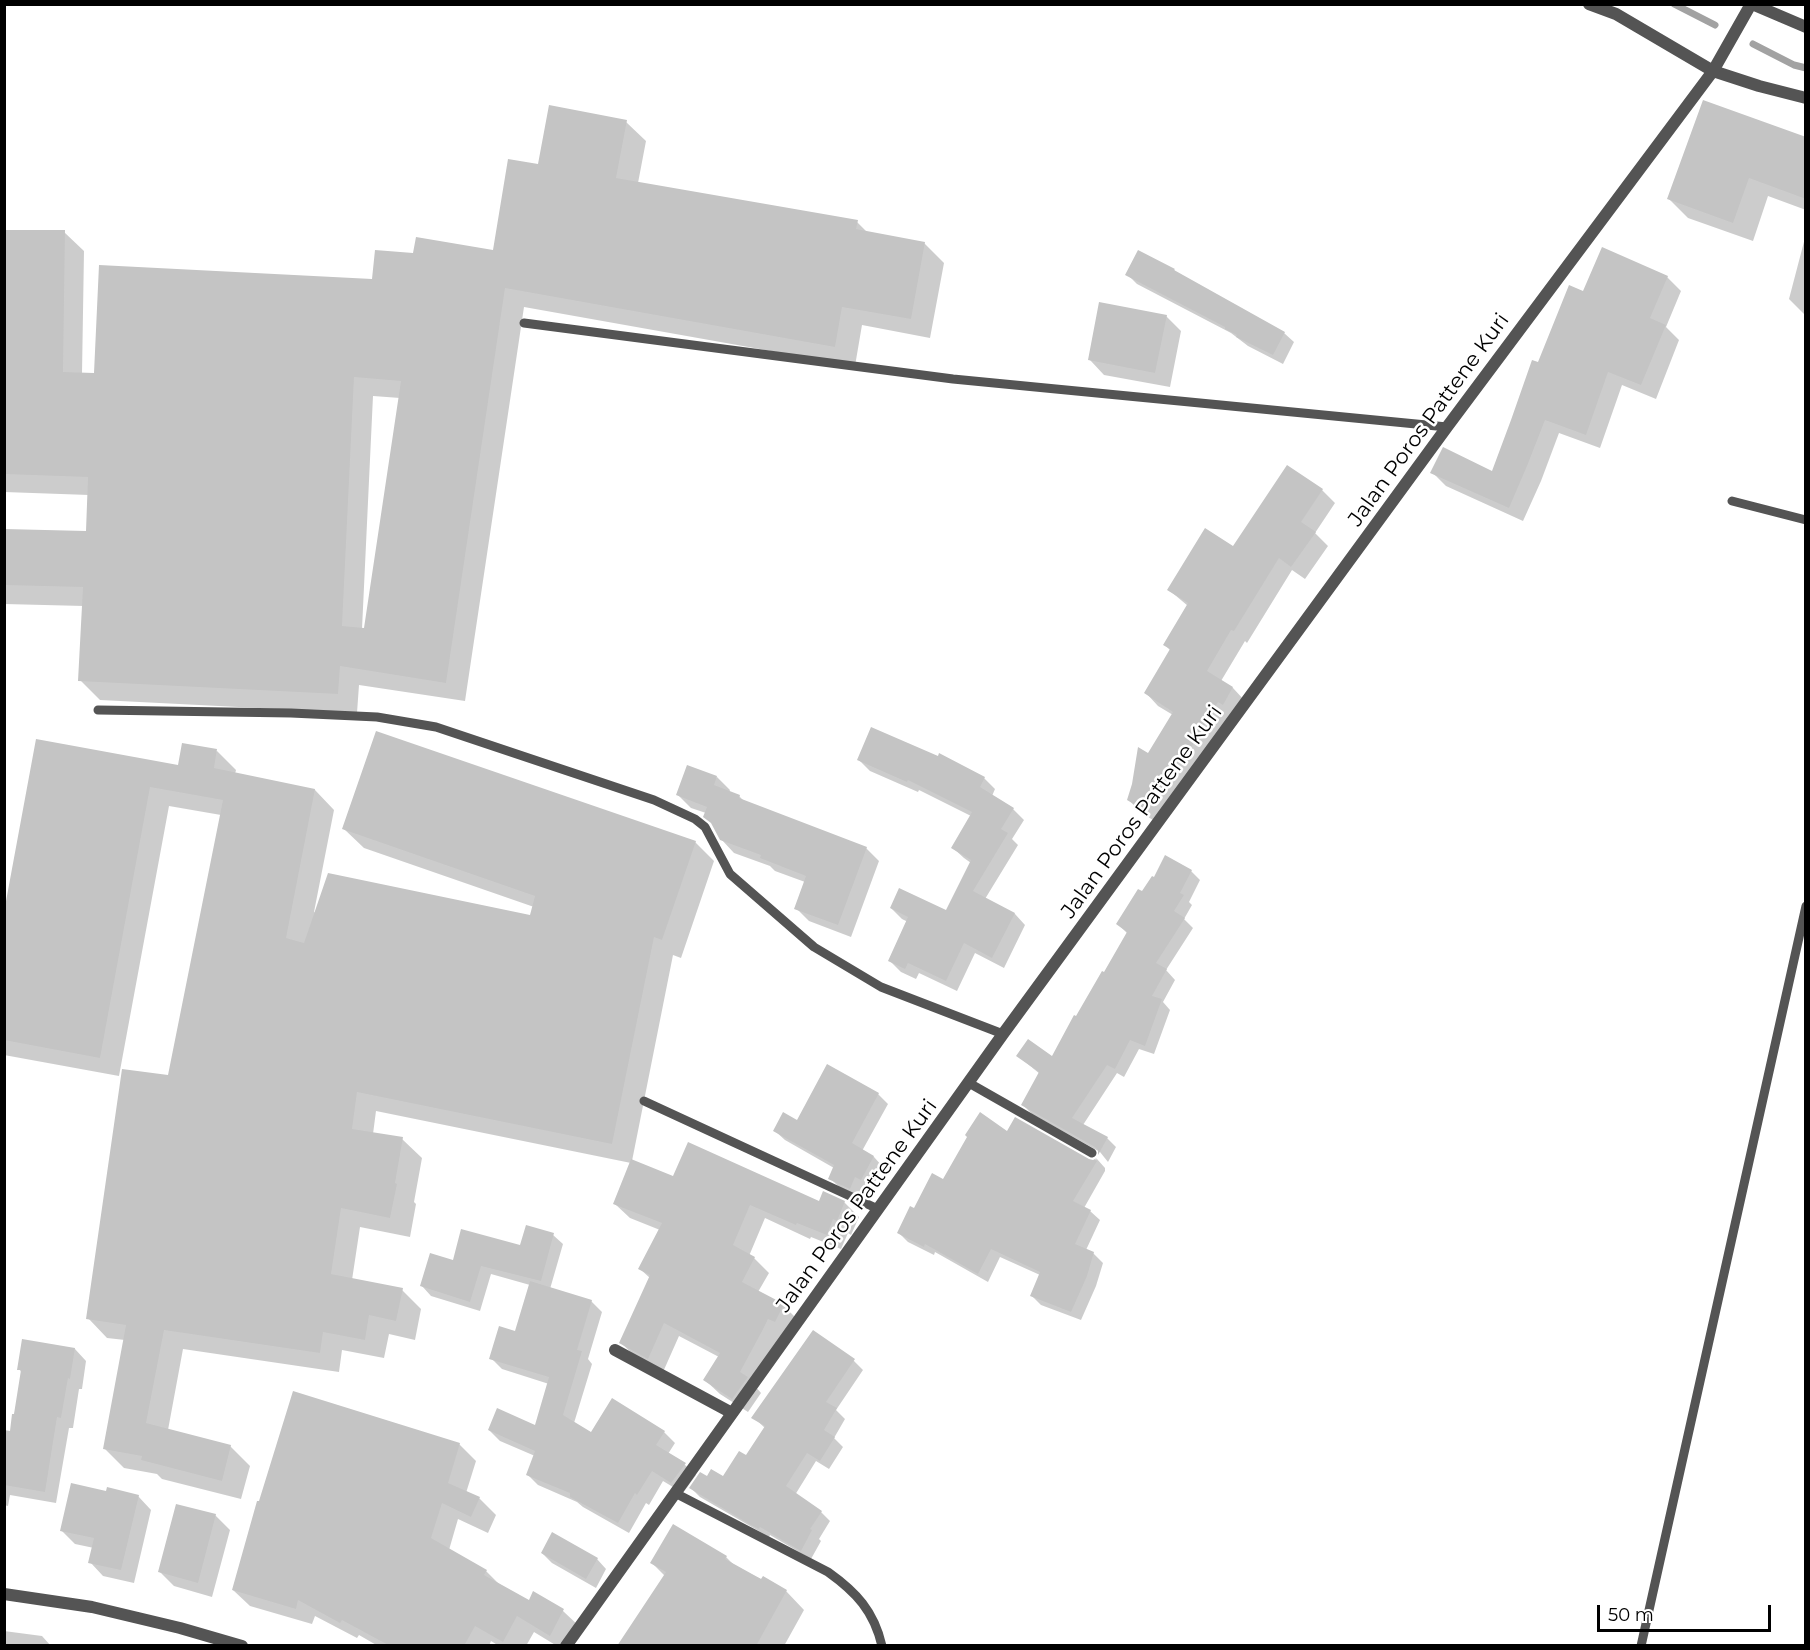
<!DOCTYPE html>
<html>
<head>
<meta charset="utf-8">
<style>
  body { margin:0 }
  #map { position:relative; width:1810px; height:1650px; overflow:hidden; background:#fff; font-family:Montserrat,sans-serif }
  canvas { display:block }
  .frame { position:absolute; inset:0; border:6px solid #000; pointer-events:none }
  .scale { position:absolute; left:1597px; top:1605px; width:174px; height:27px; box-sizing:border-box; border:3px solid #000; border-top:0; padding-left:8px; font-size:18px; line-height:21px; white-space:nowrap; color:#000; -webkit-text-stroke:4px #fff; paint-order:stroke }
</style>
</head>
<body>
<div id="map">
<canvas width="1810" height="1650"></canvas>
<div class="frame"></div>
<div class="scale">50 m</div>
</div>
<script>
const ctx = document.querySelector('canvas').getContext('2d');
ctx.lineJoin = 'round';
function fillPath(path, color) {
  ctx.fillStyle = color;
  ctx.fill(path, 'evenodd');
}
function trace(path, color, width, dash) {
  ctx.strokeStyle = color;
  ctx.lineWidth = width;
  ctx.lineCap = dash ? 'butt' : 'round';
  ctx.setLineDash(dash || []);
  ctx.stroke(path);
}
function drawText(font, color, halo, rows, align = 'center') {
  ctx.font = font + ' Montserrat,sans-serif';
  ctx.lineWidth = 5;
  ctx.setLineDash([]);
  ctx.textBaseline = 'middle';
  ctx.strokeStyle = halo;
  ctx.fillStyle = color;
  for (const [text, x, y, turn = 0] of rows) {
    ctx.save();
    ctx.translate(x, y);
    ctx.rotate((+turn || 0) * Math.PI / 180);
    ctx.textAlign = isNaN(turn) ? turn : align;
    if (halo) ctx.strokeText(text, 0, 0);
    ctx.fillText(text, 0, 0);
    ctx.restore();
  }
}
fillPath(new Path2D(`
  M626,122L646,141L638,183L857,222L868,233L924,243L944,263L930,338L862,325L855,366L524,307L465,701L359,685L357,713L100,700L80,680L84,606L4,604V531L87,533L89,495L4,492V231L64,232L84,251L82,374H95L374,280L414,255L494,252L539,166ZM373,396L400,398L366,630L362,629Z
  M1806,139V210L1768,196L1753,241L1688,218L1669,199Z
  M1806,234V316L1789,299Z
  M1174,270L1179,275L1284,333L1294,342L1283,364L1248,346L1231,333L1137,284L1127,274Z
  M1667,277L1681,291L1666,327L1679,340L1656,399L1622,385L1600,448L1559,433L1541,481L1523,521L1446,486L1432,472L1492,473L1539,364L1584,293Z
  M1166,316L1181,331L1170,387L1104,375L1090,360Z
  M1287,467L1322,490L1335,503L1315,533L1328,546L1305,579L1292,570L1247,643L1245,641L1221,681L1233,688L1245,701L1160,824L1141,813L1128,799L1149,755L1173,715L1158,706L1146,693L1171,651L1165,645L1188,606L1169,590L1234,548Z
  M38,741L179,767L217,751L236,770L235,774L315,790L334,810L314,912L316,913L531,916L534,907L364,848L344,829L695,842L714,861L681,958L673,955L632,1161L674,1178L820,1203L844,1202L859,1217L851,1235L848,1233L841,1249L811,1237L810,1239L765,1218L749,1256L754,1258L769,1273L758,1292L783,1305L798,1320L755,1386L761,1393L748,1412L720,1394L705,1380L719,1357L679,1336L663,1372L636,1357L621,1343L650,1278L640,1269L660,1230L630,1218L615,1204L631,1163L376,1111L373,1134L402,1139L422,1158L414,1202L416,1204L410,1237L360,1227L352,1280L402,1290L421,1309L415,1340L389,1334L384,1358L342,1350L339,1372L183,1349L168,1430L230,1446L250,1466L241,1499L162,1479L157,1474L124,1468L104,1448L125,1340L107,1338L88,1318L169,1077L221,815L169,806L119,1076L4,1055V920Z
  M859,760L984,778L995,789L992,796L1013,809L1024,820L1012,839L1018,845L985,899L1015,914L1025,925L1004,968L975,953L957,991L919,973L916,979L901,972L890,961L908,922L902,919L891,908L946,912L971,863L964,858L953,848L971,816L919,790L918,792L870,771Z
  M717,777L730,790L729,793L739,796L745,802L866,848L879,861L851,937L809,921L796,908L805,882L775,871L770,866L734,853L721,839L706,813L691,808L678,795Z
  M1191,871L1200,880L1189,902L1192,905L1184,919L1193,928L1166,970L1175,980L1163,1002L1170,1010L1154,1054L1139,1049L1124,1077L1117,1073L1083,1125L1107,1138L1116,1147L1108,1162L1100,1152L1032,1114L1023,1105L1040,1074L1018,1056L1052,1059L1128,934L1118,924L1142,894Z
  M878,1094L888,1104L862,1151L874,1157L883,1167L871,1189L865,1185L860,1197L840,1188L830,1178L834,1168L785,1140L775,1131Z
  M1008,1133L1093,1161L1097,1159L1105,1168V1171L1084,1208L1090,1211L1100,1220L1086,1250L1093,1253L1103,1263L1096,1286L1081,1320L1041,1305L1031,1295L1040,1275L1000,1257L988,1282L935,1252L934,1255L908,1242L899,1233L914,1210L944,1181Z
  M553,1235L563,1244L550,1289L591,1301L602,1312L588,1359L592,1364L574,1423L591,1434L664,1432L675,1443L668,1454L685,1465L696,1475L683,1493L663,1481L649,1505L646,1503L629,1533L583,1507L577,1502L538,1485L527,1474L535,1456L500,1441L489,1430L536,1427L549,1384L502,1369L491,1358L516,1333L530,1285L491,1274L480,1311L431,1296L422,1286L454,1262L521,1247Z
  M813,1332L854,1361L863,1370L836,1410L845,1419L834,1438L843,1447L829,1469L816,1461L795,1495L821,1512L830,1521L819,1539L821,1541L811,1559L770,1535L769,1537L700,1497L691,1488L707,1478H723L746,1457L765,1428L753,1417Z
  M75,1349L86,1361L82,1389H79L73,1428H69L56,1503L10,1495L8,1506L4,1505V1431L11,1433L22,1373L19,1369Z
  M459,1444L476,1461L466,1493L479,1498L496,1515L488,1533L458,1519L449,1550L486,1571L501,1586L529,1602L534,1593L563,1611L580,1627L570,1646H557L534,1632L526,1646H499L491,1641L489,1646H378L359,1635L357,1638L315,1616L312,1624L250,1606L233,1590Z
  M107,1492L138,1496L151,1510L134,1583L103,1576L90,1562L94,1548L75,1544L62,1531Z
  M215,1515L230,1530L212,1597L174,1586L159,1571Z
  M542,1553L597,1559L606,1569L596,1588L552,1563Z
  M726,1557L736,1567L786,1591L804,1610L784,1646H619L665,1576L652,1563Z
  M4,1631L42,1636L51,1646H4Z`), '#0003');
trace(new Path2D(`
  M1674,4L1715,25
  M1753,44L1794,65L1806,68`), '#a2a2a2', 7);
fillPath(new Path2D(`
  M1703,100L1806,137V199L1749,178L1733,223L1667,199Z
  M549,105L627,120L616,178L858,220L856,229L925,242L911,319L842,307L835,347L505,288L446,683L340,666L338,694L78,681L83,587L4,585V529L86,531L88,477L4,474V230H65L63,372L94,373L99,265L372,279L375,250L413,253L416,237L493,250L508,159L538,164ZM354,377L401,381L364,628L342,626Z
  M1602,247L1668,276L1650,318L1666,325L1641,385L1608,372L1586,435L1545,420L1527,466L1509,508L1430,473L1443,447L1492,471L1511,420L1532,360L1538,362L1569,285L1583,291Z
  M1138,250L1175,269L1174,270L1285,332L1273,355L1236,337L1237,335L1225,329V327L1125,275Z
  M1099,302L1167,315L1155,373L1088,360Z
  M1287,465L1323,489L1301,522L1316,532L1291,567L1279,558L1234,631L1231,630L1207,671L1233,687L1223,705L1218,702L1189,751L1186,749L1147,812L1127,800L1132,784L1138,747L1148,753L1173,712L1144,693L1170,649L1163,645L1188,603L1167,590L1205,528L1233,546Z
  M871,727L938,756L939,753L985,777L980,787L1014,808L1001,829L1008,833L973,891L1015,913L992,958L964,943L946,981L908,963L905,969L888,961L908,917L890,908L899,888L946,910L971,860L951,848L972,812L908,780L907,782L857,760Z
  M376,731L696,841L662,940L654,937L612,1144L357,1092L352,1129L403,1137L395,1183L397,1184L390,1218L341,1208L331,1274L403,1288L396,1321L369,1315L365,1340L323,1332L320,1353L164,1330L146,1423L231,1445L222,1481L141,1460L142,1456L103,1449L126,1325L86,1319L122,1069L168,1075L223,800L150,787L100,1058L4,1040V912L36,739L178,765L182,743L217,749L214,768L315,789L286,938L304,943L328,873L530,915L535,896L342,829Z
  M687,765L717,776L714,785L740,795L739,798L867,847L838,925L794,909L806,876L760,858L761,855L720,840L711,823L703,817L707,807L676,795Z
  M1165,855L1192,870L1180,893L1184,895L1174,911L1185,918L1156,963L1167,969L1152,996L1162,999L1145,1046L1130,1040L1115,1069L1107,1065L1072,1118L1108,1137L1098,1155V1150L1095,1147L1021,1105L1039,1072L1016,1056L1028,1039L1052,1056L1074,1015L1076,1016L1102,971L1104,972L1127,932L1116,924L1138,889L1142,891L1152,876L1154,877Z
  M827,1064L879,1093L852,1143L874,1156L861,1180L855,1177L850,1189L828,1179L834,1165L773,1131L783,1112L797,1120Z
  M980,1112L1007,1131L1015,1117L1089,1159L1093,1160L1097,1158L1095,1160L1097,1161L1073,1201L1091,1210L1075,1244L1094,1252L1087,1276L1071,1312L1030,1296L1040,1272L991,1249L978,1274L925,1244L924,1247L897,1233L910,1206L914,1208L932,1173L943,1179L967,1137L965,1135Z
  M688,1142L819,1201L823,1191L845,1201L837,1221L833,1219L827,1235L797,1223L796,1225L750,1205L733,1245L755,1257L742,1282L784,1304L775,1322L768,1319L761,1333L740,1372L748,1377L732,1399L703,1380L720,1353L664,1323L648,1359L619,1343L650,1275L638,1269L662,1223L613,1204L631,1159L673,1176Z
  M526,1225L554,1233L541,1281L481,1266L470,1302L420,1286L430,1253L453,1260L461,1229L520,1245Z
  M530,1281L592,1300L577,1350L582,1351L563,1415L591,1432L612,1398L665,1431L656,1445L686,1463L671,1483L652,1471L637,1495L635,1493L618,1523L570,1497V1493L526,1475L535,1451L488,1430L497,1408L535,1425L549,1377L489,1359L499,1326L515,1331Z
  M813,1330L855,1359L826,1402L837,1408L824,1430L835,1437L820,1461L807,1453L786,1486L822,1511L810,1529L812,1530L801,1551L760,1527L759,1529L751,1525L689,1488L700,1472L707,1476L711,1469L723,1476L739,1451L746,1455L765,1426L751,1418Z
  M22,1339L75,1348L70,1379L68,1378L61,1418L57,1417L45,1492L4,1485V1430L10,1431L12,1414H14L21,1370H17Z
  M293,1391L460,1443L448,1483L480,1497L471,1517L442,1503L431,1538L487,1570L484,1575L529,1600L533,1591L564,1609L550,1636L517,1616L503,1642L475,1626L464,1646H390L342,1620L340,1623L298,1600L296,1609L232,1590L257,1501H259Z
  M71,1483L106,1491L107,1487L139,1495L121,1570L88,1563L94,1538L60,1531Z
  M176,1504L216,1514L198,1583L158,1572Z
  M673,1524L727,1556L725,1559L761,1579L763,1576L787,1590L756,1646H617L666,1572L650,1563Z
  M552,1532L598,1558L586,1579L541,1553Z`), '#c4c4c4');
trace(new Path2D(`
  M524,323L953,379L1447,427
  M1732,501L1806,520
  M98,710L291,713L377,717L436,727L654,800L695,819L705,827L730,874L814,947L881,987L1003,1034
  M969,1083L1092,1153
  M644,1101L878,1209
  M675,1493L828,1572C856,1592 874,1611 882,1646
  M1641,1646L1806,906`), '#545454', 9);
trace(new Path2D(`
  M1589,4L1616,14L1713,71L1759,86L1806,98
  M1752,4L1806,27
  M615,1350L732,1413
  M4,1594L92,1607L180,1628L242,1646`), '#545454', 12);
trace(new Path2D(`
  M566,1646L1003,1034L1447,427L1713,71L1751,4`), '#545454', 12);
drawText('21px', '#000', '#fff', [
  ["Jalan Poros Pattene Kuri",1429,420,-54],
  ["Jalan Poros Pattene Kuri",1142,812,-54],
  ["Jalan Poros Pattene Kuri",857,1206,-54]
]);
</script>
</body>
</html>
